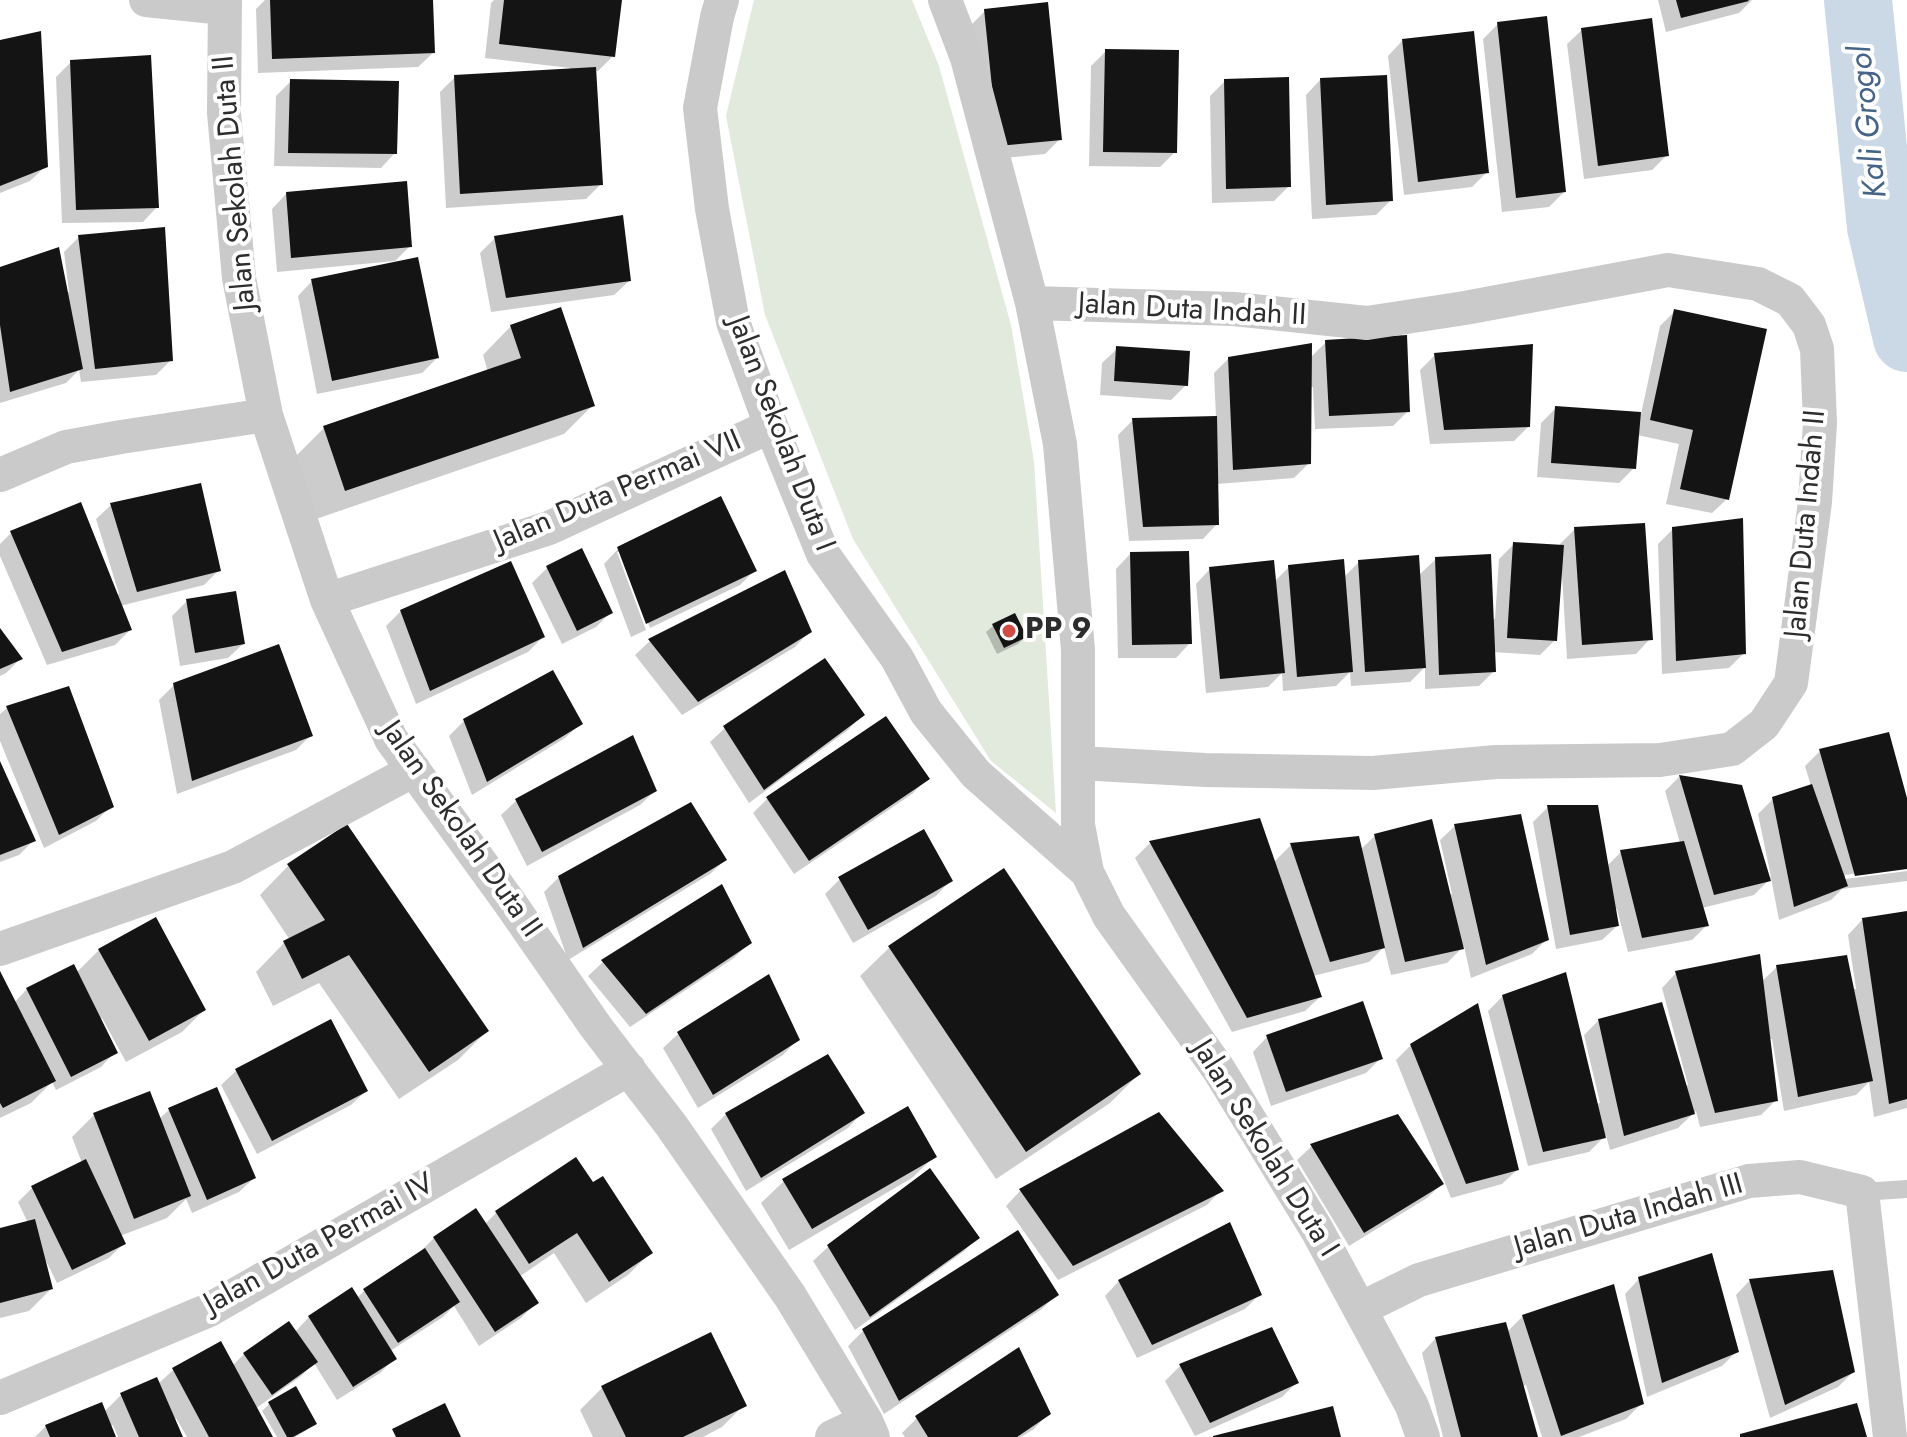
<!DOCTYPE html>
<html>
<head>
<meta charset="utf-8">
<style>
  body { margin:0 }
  canvas { display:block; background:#fff }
</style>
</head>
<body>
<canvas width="1907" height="1437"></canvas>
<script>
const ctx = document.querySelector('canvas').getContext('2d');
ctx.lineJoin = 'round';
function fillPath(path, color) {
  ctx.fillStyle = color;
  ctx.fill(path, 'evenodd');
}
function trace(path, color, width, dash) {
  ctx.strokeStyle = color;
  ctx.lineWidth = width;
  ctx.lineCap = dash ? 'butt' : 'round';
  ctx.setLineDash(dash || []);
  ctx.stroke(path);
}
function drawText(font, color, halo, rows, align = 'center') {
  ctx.font = font + ' Jost,sans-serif';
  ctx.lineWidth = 8;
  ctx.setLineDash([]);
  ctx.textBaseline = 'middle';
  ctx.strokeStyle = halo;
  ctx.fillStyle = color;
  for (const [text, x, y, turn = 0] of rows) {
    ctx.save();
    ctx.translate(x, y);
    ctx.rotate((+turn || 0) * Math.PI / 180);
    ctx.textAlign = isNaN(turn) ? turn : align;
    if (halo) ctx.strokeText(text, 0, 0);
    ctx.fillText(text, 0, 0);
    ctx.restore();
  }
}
fillPath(new Path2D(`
  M754,0H912L939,66L1011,325L1034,461L1056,813L991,761L853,539L765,315L726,116Z`), '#e2e9dd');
fillPath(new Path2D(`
  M265,0H431L433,53L418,67L258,73L256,9Z
  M494,0H609L613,56L598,71H594L601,184L586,199L446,208L440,92L455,77L570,70V68L485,58L491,3Z
  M1658,0H1752L1739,13L1666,32Z
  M985,11L1060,139L1045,154L984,160L970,26Z
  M1498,24L1564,192L1549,207L1502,212L1483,39Z
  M1582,30L1667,155L1652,170L1584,179L1567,44Z
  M1402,41L1487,172L1472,187L1404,195L1388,56Z
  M0,42L46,166L30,181L0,193Z
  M1106,51L1175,152L1160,167L1089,166L1091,66Z
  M71,62L157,207L143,222L62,223L56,77Z
  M1320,80L1391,200L1376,215L1312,219L1306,95Z
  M291,81L395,153L381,168L274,166L276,96Z
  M1225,81L1289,186L1274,201L1212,203L1210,96Z
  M286,194L410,246L395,261L277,272L272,209Z
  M79,237L171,360L156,375L81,382L79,370L66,383L0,403V269L66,292H69L64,252Z
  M495,238L629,281L614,295L491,312L480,253Z
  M312,281L437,358L422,373L317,394L298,296Z
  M1675,311L1727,499L1712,513L1666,504L1679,444L1637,435L1634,468L1619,483L1537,477L1541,423L1556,408L1641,414L1660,326Z
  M511,326L593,405L564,434L316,519L295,457L324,428L488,372L483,355Z
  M1326,342L1408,411L1393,426L1315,429L1313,387H1309V463L1294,478L1217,484V524L1203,539L1129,541L1118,435L1133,420L1216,418L1214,373L1229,358H1310Z
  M1117,349L1186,385L1171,400L1100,395L1102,363Z
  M1435,355L1528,427L1514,441L1430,444L1420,370Z
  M111,505L219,570L204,585L120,606L130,630L115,645L47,665L0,556V544L11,533L116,595L119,594L96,519Z
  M1575,529L1650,639L1636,654L1567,659L1562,575H1559L1555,640L1540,655L1493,652L1494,671L1479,686L1425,689V667L1410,682L1351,686L1350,672L1336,686L1283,691L1282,673L1268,687L1206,693L1196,584L1210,569L1274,582L1289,567L1343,578L1359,562L1418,576L1436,559L1492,619H1495L1499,559L1514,544L1560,547V544Z
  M1673,529L1744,653L1729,668L1662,674L1658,544Z
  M618,549L755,570L740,585L650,628L621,552H617L646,630L631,637L604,564Z
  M1130,554L1190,643L1176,658H1118L1116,569Z
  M547,568L611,612L596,627L562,644L532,583Z
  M187,601L243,644L228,658L180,666L172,616Z
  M401,611L543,637L528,652L416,704L386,626Z
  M993,626L1025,637L1018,644L997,654L986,632Z
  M0,631L20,659L6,673L0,676Z
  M809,632L795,647L682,715L635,655L650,641Z
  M174,685L311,735L296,750L177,794L159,700Z
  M7,708L111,806L96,821L44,848L0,741V714Z
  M862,715L848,730L749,803L710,742L725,728Z
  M464,721L580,724L565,738L472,795L449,736Z
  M632,738L655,791L640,805L527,866L501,815L516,801Z
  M1820,751L1907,806V867L1845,875V879L1907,871V881L1842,889L1831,900L1779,920L1771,878L1754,895L1702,908L1707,925L1692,940L1628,952L1617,909H1614L1617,926L1602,940L1556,949L1533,822L1548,807L1606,867L1621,852L1680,843L1665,791L1679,777L1740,786L1768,878L1771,877L1758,814L1773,799L1811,786L1805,766Z
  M0,766L34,840L19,855L0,862Z
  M927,779L912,794L794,874L753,813L767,799Z
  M1258,820L1273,863L1291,845L1360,850L1375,836L1449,895L1452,894L1440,840L1455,826L1547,939L1532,954L1471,978L1464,946L1447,963L1391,975L1384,947L1369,962L1313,976L1320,997L1305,1011L1232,1032L1135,858L1150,843Z
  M725,860L710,874L568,960L544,892L559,877Z
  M288,866L487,1031L458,1060L399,1099L319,983L273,1006L256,972L284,943L290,940L260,895Z
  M840,879L950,881L936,896L853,943L825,894Z
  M1907,913V1108L1874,1117L1869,1082L1856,1095L1784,1111L1772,1039H1768L1776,1100L1761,1115L1700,1127L1696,1111L1678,1128L1610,1150L1606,1135L1589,1152L1528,1166L1488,1011L1503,996L1596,1104L1600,1103L1584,1035L1599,1020L1685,1086L1688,1085L1662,988L1676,973L1761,982L1777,967L1852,989H1856L1848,935L1862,920Z
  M749,943L734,958L630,1027L588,976L603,962Z
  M889,948L1139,1074L1110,1103L996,1179L860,976Z
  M99,950L204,1010L182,1032L126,1062L102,1018L99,1020L115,1052L101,1067L56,1090L52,1082L31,1103L0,1118V976L14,1003L27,989L76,973Z
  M768,977L797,1040L783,1055L698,1108L663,1048L678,1034Z
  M1267,1037L1381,1058L1366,1073L1271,1106L1253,1052Z
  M1411,1045L1517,1170L1502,1184L1451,1198L1396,1060Z
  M236,1071L366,1091L351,1105L257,1154L221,1085Z
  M169,1110L254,1178L239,1192L192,1213L186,1199L167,1218L120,1236L123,1244L109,1258L57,1283L46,1261H44L51,1289L29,1311L0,1318V1230L28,1223L18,1202L33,1187L82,1163L72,1137L94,1115L159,1119Z
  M862,1113L848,1128L746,1191L711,1129L726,1114Z
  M1158,1114L1221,1190L1207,1205L1058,1280L1006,1206L1020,1191Z
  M1312,1146L1442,1184L1427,1198L1349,1246L1297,1160Z
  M935,1156L912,1178L789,1250L761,1203L784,1181Z
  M576,1160L592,1185L650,1253L628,1275L586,1303L554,1253L519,1277L536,1303L521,1318L479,1346L454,1306L443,1317L390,1351L395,1358L380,1373L337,1400L314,1363L300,1377L255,1409L270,1437H187L176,1418L174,1420L181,1437H118L113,1425L110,1426L114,1437H35L46,1426L104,1412L121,1395L158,1384L173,1370L220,1344L232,1366L244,1354L295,1332L309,1317L357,1298L364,1291L419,1253L434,1238L476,1211L485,1224L496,1213Z
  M930,1171L977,1238L963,1252L855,1330L813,1261L828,1247Z
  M1017,1233L1057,1294L1042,1309L884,1414L848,1346L863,1331Z
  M1639,1279L1737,1351L1722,1366L1647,1397L1625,1294Z
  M1750,1280L1853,1372L1838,1387L1770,1418L1736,1295Z
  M1119,1281L1260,1294L1245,1309L1137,1358L1105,1296Z
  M1523,1316L1641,1404L1626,1419L1579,1437H1542L1526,1385L1522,1386L1536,1437H1443L1422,1353L1436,1338L1507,1332Z
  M1180,1366L1297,1382L1282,1397L1195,1436L1165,1381Z
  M602,1388L744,1405L722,1427L703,1437H593L580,1410Z
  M269,1404L314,1423L307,1430L295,1437H277L262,1411Z
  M1048,1414L1034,1429L1021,1437H905L902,1433L917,1418Z`), '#0003');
trace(new Path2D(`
  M1858,0L1881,227L1907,338`), '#cbd9e7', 68);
fillPath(new Path2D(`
  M270,0H433L435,53L272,59Z
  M504,0H622L615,57L499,44Z
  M1676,0H1748L1749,1L1681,18Z
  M1048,2L1062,140L998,146L984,9Z
  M1547,16L1566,192L1516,198L1497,22Z
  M1652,18L1669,156L1598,166L1581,28Z
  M41,31L48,167L0,186V40Z
  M1474,31L1489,173L1418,182L1402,39Z
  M1105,49L1179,50L1177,153L1103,152Z
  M151,55L159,208L76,210L70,60Z
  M596,67L603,185L460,194L454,75Z
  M1387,75L1393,201L1326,205L1320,78Z
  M1289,77L1291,187L1226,189L1224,79Z
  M290,79L399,81L397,154L288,153Z
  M407,181L412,247L291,258L286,192Z
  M623,215L631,281L506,298L494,236Z
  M165,227L173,361L95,369L78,235Z
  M59,247L83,369L10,392L0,325V267Z
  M418,257L439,358L332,381L311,279Z
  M561,307L595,406L345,491L323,426L521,358L510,325Z
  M1674,309L1767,329L1729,500L1680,489L1693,430L1650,420Z
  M1407,335L1410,412L1329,416L1325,340Z
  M1312,343L1311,464L1233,470L1228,357Z
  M1533,344L1530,427L1444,430L1434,353Z
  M1116,346L1190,351L1188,386L1114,381Z
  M1555,406L1641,412L1636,469L1551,463Z
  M1217,416L1219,525L1143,527L1132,418Z
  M201,483L221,571L137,592L110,503Z
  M721,496L757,571L646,624L617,547Z
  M81,502L132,630L62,652L10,531Z
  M1743,518L1746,654L1676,661L1672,527Z
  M1645,523L1653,640L1582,645L1574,527Z
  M1513,542L1564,545L1557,641L1507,638Z
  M582,548L613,613L577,631L546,566Z
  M1189,551L1192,644L1132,645L1130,552Z
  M1491,554L1496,672L1439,675L1435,557Z
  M1419,555L1426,668L1365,672L1358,560Z
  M1344,559L1353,672L1297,677L1288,565Z
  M1274,560L1285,673L1220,679L1209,567Z
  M511,561L545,637L430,691L400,610Z
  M785,570L812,632L698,702L648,639Z
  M236,591L245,644L195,653L186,599Z
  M1015,613L1027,637L1004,648L992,624Z
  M0,628L23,659L0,669Z
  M279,644L313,736L192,781L173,683Z
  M825,658L865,715L764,790L723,726Z
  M553,670L583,724L487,782L463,719Z
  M69,686L114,807L59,835L6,706Z
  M886,716L930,779L809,861L766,797Z
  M1889,732L1907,798V869L1855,876L1819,749Z
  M633,735L657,791L542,852L515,799Z
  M0,761L36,841L0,855Z
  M1679,775L1742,785L1771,881L1714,895Z
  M1812,784L1848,886L1794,907L1772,797Z
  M691,802L727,860L583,948L558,876Z
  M1547,805H1598L1619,926L1570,935Z
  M1521,814L1549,940L1486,965L1454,824Z
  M1260,818L1322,997L1247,1018L1149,841Z
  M1432,819L1464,949L1405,962L1374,834Z
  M347,824L489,1031L429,1072L349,955L302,979L283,941L325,920L287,864Z
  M924,829L953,881L868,930L838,877Z
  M1359,836L1385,948L1330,962L1290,843Z
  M1684,841L1709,926L1642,938L1620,850Z
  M1004,868L1141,1074L1026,1152L888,946Z
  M722,884L752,943L646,1014L601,960Z
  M1907,911V1099L1889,1104L1862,918Z
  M156,917L206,1010L149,1041L98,949Z
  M1760,954L1778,1101L1715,1113L1675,971Z
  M1847,955L1873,1081L1798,1097L1776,965Z
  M74,964L118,1053L71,1077L26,988Z
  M0,971L56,1081L3,1108L0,1103Z
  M1566,972L1606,1138L1543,1152L1502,995Z
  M769,974L800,1040L713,1095L677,1032Z
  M1363,1001L1383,1059L1286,1092L1266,1035Z
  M1662,1002L1695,1114L1624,1136L1598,1019Z
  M1478,1003L1519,1170L1466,1184L1410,1044Z
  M331,1019L368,1091L272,1141L235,1069Z
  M828,1054L865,1113L761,1178L725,1113Z
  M217,1087L256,1178L207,1200L168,1108Z
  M150,1091L191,1196L134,1219L93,1113Z
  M908,1106L937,1157L812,1229L782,1179Z
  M1159,1112L1224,1191L1073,1266L1019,1189Z
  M1398,1114L1444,1184L1364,1233L1310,1144Z
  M576,1157L593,1182L603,1176L653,1253L609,1282L577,1233L529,1264L495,1211Z
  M86,1159L126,1244L72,1270L31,1186Z
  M930,1168L980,1238L870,1317L827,1245Z
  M476,1208L539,1303L495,1332L433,1237Z
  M35,1219L53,1289L0,1303V1228Z
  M1230,1222L1262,1295L1152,1345L1118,1280Z
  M1018,1230L1059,1295L899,1401L862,1329Z
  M425,1248L460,1302L398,1343L363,1289Z
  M1712,1253L1739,1352L1662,1383L1638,1277Z
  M1833,1270L1855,1372L1785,1405L1749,1279Z
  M1614,1284L1644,1404L1561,1436L1522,1315Z
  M352,1287L397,1359L353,1387L308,1316Z
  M289,1321L318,1362L272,1395L243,1353Z
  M1506,1322L1538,1437H1461L1435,1337Z
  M1272,1327L1299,1383L1210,1423L1179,1364Z
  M711,1332L747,1406L683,1437H626L601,1386Z
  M221,1341L273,1437H209L172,1368Z
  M1019,1347L1051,1414L1017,1437H928L915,1416Z
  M157,1377L183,1437H139L120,1393Z
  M296,1386L317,1424L293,1437H287L268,1402Z
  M102,1402L116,1437H50L45,1425Z
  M445,1403L461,1437H396L392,1429Z
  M1857,1403L1867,1437H1740V1434Z
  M1333,1406L1341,1437H1213V1436Z`), '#141414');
trace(new Path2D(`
  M1862,1192L1907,1189`), '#cacaca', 18);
trace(new Path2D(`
  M146,0L224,8
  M225,0L224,113L239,278L266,415L327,600L391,739L510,903L596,1027L671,1125L790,1296L866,1421L873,1437
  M722,0L717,17L700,108L712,209L733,322L771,426L823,554L897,658L926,712L976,774L1087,872
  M945,0L967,58L1032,303L1060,444L1078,650V825L1087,872L1109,916L1219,1070L1317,1230L1412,1406L1423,1437
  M1032,303L1234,309L1367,323L1465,308L1668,270L1758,284L1790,300L1809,325L1817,349L1820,423L1815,502L1791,683L1764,724L1732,749L1660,760L1496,762L1373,773L1205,770L1079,763
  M0,475L66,447L121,437L266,415
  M327,600L549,528L771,426
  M0,949L233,867L414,770
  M1360,1309L1419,1280L1749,1181L1800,1177L1862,1192L1890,1437
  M0,1398L209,1310L629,1069
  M832,1437L866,1421`), '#cacaca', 34);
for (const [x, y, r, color] of [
  [1009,631,8,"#d04c44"]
]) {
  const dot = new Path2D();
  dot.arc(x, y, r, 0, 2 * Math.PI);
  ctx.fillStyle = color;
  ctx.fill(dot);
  trace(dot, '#fff', 3);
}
drawText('30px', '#2d2d2d', '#fff', [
  ["Jalan Sekolah Duta II",236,183,-95],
  ["Jalan Duta Indah II",1192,311,3],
  ["Jalan Sekolah Duta I",780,434,69],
  ["Jalan Duta Permai VII",618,492,-23],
  ["Jalan Duta Indah II",1807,524,-85],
  ["Jalan Sekolah Duta II",460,830,55],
  ["Jalan Sekolah Duta I",1264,1149,58],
  ["Jalan Duta Indah III",1629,1217,-16],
  ["Jalan Duta Permai IV",320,1245,-29]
]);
drawText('bold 30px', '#2d2d2d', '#fff', [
  ["PP 9",1025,631]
], 'left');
drawText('italic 32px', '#456486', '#fff', [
  ["Kali Grogol",1870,122,-96]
]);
</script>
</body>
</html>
